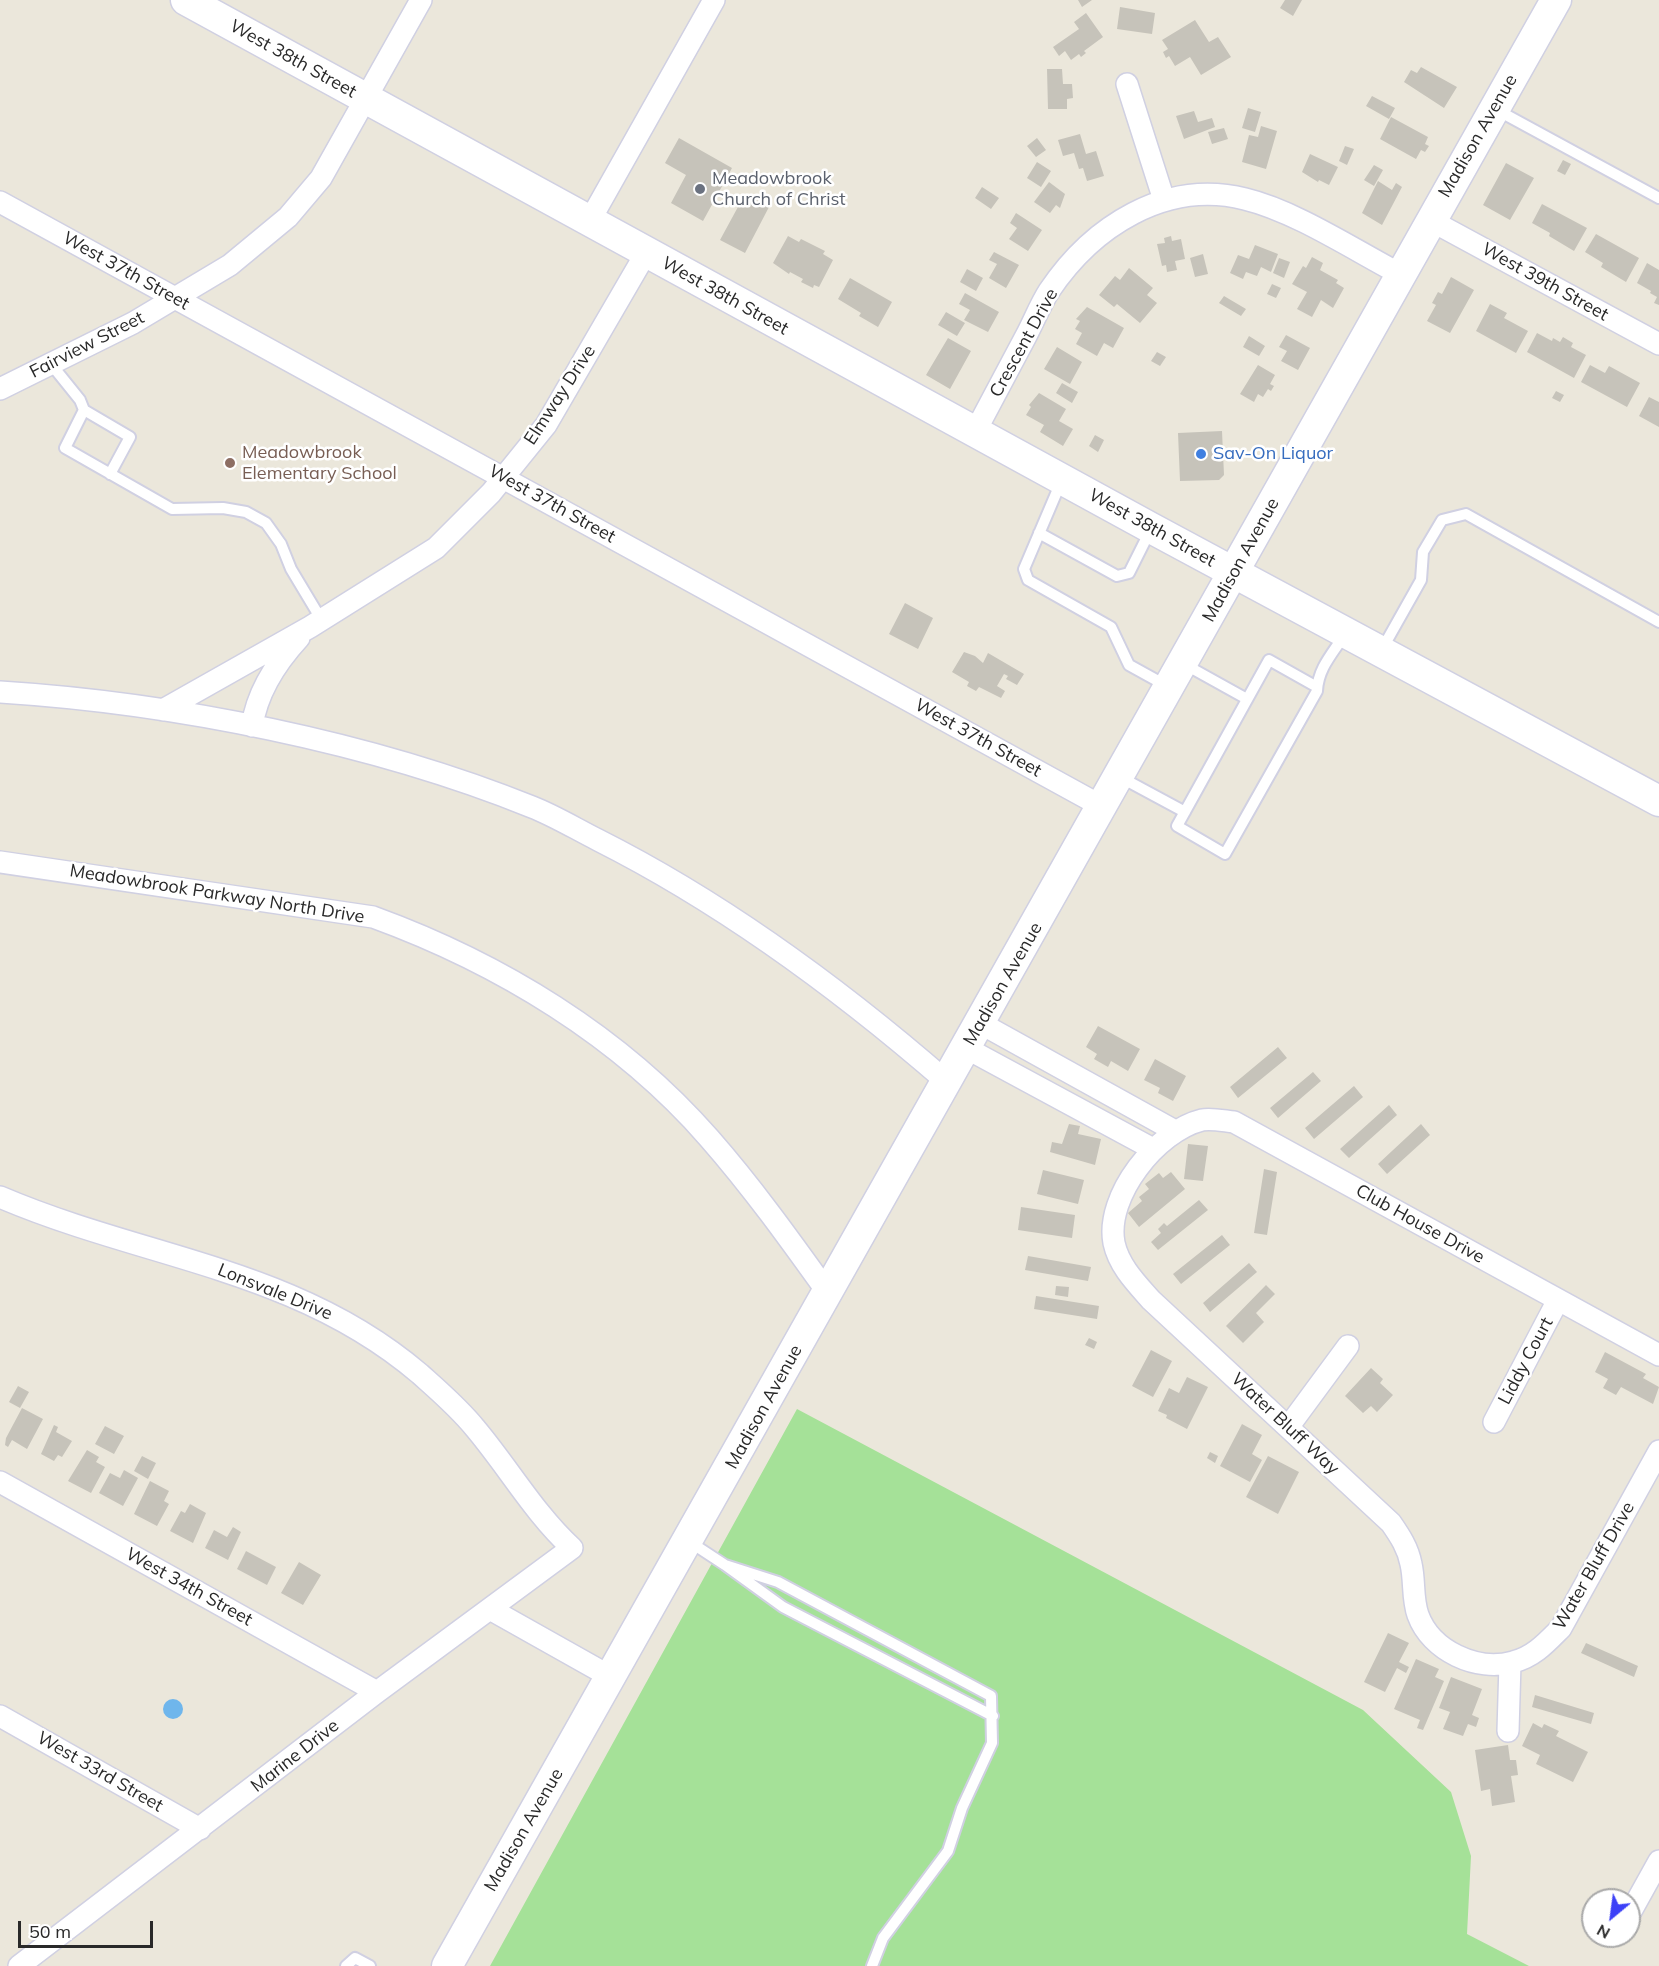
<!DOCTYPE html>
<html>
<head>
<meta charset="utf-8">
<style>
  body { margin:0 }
  #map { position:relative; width:1659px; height:1966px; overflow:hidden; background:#ebe7db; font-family:Mulish,sans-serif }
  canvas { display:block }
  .north { position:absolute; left:1581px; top:1888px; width:60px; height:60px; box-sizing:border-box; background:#fff; border:2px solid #a9a9a9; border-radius:50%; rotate:209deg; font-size:16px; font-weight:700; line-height:24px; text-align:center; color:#292929 }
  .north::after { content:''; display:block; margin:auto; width:21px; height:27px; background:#3c41f7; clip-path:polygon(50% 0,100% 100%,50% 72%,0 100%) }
  .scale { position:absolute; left:18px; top:1921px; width:135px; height:27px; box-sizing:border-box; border:3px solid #292929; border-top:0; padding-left:8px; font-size:18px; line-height:21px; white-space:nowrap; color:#292929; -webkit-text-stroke:4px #fff; paint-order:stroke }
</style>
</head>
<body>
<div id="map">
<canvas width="1659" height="1966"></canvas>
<div class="north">N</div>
<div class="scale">50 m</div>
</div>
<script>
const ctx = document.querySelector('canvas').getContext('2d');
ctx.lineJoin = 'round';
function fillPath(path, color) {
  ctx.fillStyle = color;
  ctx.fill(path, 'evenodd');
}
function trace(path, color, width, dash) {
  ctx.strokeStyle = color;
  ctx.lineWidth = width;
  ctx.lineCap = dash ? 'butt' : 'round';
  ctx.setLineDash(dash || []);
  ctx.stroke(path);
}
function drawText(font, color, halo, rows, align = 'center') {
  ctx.font = font + ' Mulish,sans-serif';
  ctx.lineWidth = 5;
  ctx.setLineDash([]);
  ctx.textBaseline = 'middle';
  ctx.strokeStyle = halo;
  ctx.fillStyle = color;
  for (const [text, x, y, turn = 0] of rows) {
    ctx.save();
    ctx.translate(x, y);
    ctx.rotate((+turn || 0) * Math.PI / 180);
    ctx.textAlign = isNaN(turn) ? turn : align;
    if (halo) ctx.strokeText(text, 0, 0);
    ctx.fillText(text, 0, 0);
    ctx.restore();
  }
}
fillPath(new Path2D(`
  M797,1409L1363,1710L1451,1792L1471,1856L1467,1934L1529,1966H490Z`), '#a5e198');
fillPath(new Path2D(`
  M163 1709a10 10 0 1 1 20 0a10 10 0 1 1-20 0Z`), '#6fb6ec');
fillPath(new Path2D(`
  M1078,0H1092L1082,7Z
  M1285,0H1302L1293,16L1280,8Z
  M1120,7L1155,13L1152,34L1117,29Z
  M1086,13L1103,37L1084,51L1086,53L1081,57L1079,54L1071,60L1065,51L1059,56L1053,47L1079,29L1074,22Z
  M1195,20L1209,42L1218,37L1231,57L1201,75L1190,57L1175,66L1169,56L1166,58L1163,52L1168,49L1162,40Z
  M1421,67L1457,87L1444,108L1404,82L1411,70L1417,73Z
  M1047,69H1062L1063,84H1072L1073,98L1067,99V109H1048Z
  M1372,96L1395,108L1389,119L1366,106Z
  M1248,108L1261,112L1255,132L1242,128Z
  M1194,111L1198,122L1212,118L1215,127L1184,139L1176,116Z
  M1391,117L1428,137L1425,144L1429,146L1425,152L1421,150L1416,159L1380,139Z
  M1261,126L1277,131L1266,169L1242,162L1249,135L1258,137Z
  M1224,128L1228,139L1212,144L1208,132Z
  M1080,134L1086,154L1096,151L1104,176L1087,181L1083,168L1079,169L1074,153L1063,156L1058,140Z
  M679,138L732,168L703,221L671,203L686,175L665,163Z
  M1037,138L1046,150L1036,157L1027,146Z
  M1345,146L1354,149L1347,165L1339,161Z
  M1310,154L1338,167L1329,185L1319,180L1318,182L1302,172Z
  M1563,160L1571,164L1565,175L1557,171Z
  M1037,162L1051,171L1041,187L1027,178Z
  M1506,163L1534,178L1510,220L1483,205Z
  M1374,165L1383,170L1374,186L1364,180Z
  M1378,181L1392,190L1396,183L1402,187L1382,225L1362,213Z
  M1049,182L1065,194L1060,208L1056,205L1050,213L1034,202Z
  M982,187L999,198L991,209L975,198Z
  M745,194L769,207L745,253L720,240Z
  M1542,204L1587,228L1574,251L1549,236L1550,233L1532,223Z
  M1016,213L1042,230L1028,251L1009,239L1017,228L1010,223Z
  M1596,234L1639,258L1626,282L1601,267L1603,263L1585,252Z
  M788,236L799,242L801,239L825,251L823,254L833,260L819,287L814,285L813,288L801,282L803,279L790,272L789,274L773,263Z
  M1171,236L1172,241L1181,239L1185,259L1175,261L1177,270L1167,272L1166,265L1162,266L1157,244L1165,243L1164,238Z
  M1255,245L1278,254L1271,272L1261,267L1257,276L1246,272L1243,279L1230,273L1238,255L1249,259Z
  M994,252L1019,265L1006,288L989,278L997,264L989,260Z
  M1203,254L1208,274L1195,277L1190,258Z
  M1312,257L1323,263L1320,270L1338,280L1336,283L1344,288L1333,308L1321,300L1312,317L1297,309L1307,292L1292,284L1303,266L1306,268Z
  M1279,258L1290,262L1284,278L1273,273Z
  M1647,263L1659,270V305L1654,303L1657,297L1650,293L1651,291L1637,283Z
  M1129,268L1153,288L1147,295L1157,303L1140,323L1117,304L1114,307L1099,295L1115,276L1120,280Z
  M967,269L983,278L976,291L960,282Z
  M1451,277L1474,290L1450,333L1427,321L1436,305L1432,303L1438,292L1442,294Z
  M850,278L892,302L878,327L859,316L861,313L838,299Z
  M1272,284L1281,288L1276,298L1267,294Z
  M965,293L999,312L988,332L964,320L970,310L959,304Z
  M1224,296L1246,309L1241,316L1219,303Z
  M1490,304L1507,313L1504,318L1528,331L1516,353L1476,331Z
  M1087,307L1124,328L1113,348L1104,343L1097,356L1076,344L1082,333L1075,329L1080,321L1076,319Z
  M946,312L965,323L957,336L938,325Z
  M1537,333L1552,341L1553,338L1560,342L1563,337L1573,343L1571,347L1586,355L1574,378L1527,352Z
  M1286,335L1310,348L1298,370L1281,361L1287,351L1279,347Z
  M1249,336L1265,346L1259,356L1243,347Z
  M948,338L971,351L950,389L926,375Z
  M1057,347L1082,362L1070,384L1044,369Z
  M1157,352L1166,357L1160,366L1151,361Z
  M1258,365L1275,375L1270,384L1274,386L1271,391L1268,389L1263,397L1258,394L1254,402L1240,394Z
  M1590,365L1605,373L1609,366L1640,383L1627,407L1581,382Z
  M1062,383L1078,392L1072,403L1056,393Z
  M1556,391L1564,395L1560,402L1552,398Z
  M1039,393L1066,409L1059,421L1073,429L1063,446L1040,432L1044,425L1026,415L1031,407L1029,405Z
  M1649,397L1659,402V427L1639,416Z
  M1222,431L1224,475L1219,480L1180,481L1178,433Z
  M1095,435L1104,440L1098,452L1089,446Z
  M905,603L933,618L918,649L889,634Z
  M964,652L975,656L983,663L988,653L1024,674L1017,685L1006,679L1008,676L1004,674L997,686L1005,691L1001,698L979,687L976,691L967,686L969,682L952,672Z
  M1098,1026L1140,1049L1128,1071L1111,1061L1108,1067L1094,1059L1097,1054L1086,1047Z
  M1278,1047L1287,1058L1238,1098L1230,1087Z
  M1155,1059L1186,1076L1173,1101L1158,1093L1160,1088L1144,1080Z
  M1313,1072L1321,1081L1278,1118L1270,1108Z
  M1354,1086L1363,1097L1314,1139L1305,1128Z
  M1389,1105L1397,1115L1349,1158L1340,1149Z
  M1069,1124L1080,1126L1078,1134L1101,1139L1095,1165L1050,1152L1052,1142L1062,1144Z
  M1421,1124L1430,1135L1387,1174L1378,1164Z
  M1188,1144L1208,1146L1203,1181L1184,1179Z
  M1264,1169L1277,1172L1267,1235L1254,1233Z
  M1043,1170L1084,1180L1078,1204L1037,1194Z
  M1171,1172L1185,1189L1139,1227L1128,1213L1142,1201L1139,1197L1149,1189L1145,1184L1159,1173L1163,1178Z
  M1199,1200L1208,1210L1158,1250L1151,1242L1161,1233L1158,1229L1164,1223L1167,1226Z
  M1021,1207L1075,1215L1072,1238L1018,1230Z
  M1222,1235L1230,1245L1181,1284L1173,1274Z
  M1028,1256L1091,1267L1088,1281L1025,1270Z
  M1249,1263L1257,1272L1210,1312L1203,1303Z
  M1266,1285L1275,1294L1256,1313L1264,1322L1243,1343L1226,1326Z
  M1056,1286L1069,1287L1068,1297L1055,1295Z
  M1036,1296L1099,1306L1097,1319L1034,1309Z
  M1089,1338L1097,1342L1094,1349L1085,1345Z
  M1151,1350L1172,1361L1153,1397L1132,1386Z
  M1605,1352L1646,1374L1643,1378L1659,1387L1653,1404L1621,1387L1616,1395L1603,1388L1608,1379L1595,1372Z
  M1371,1368L1383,1379L1380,1383L1393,1395L1377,1412L1371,1406L1363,1413L1345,1396Z
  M1187,1377L1208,1387L1187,1429L1166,1418L1167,1415L1158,1411L1169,1388L1179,1393Z
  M18,1386L29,1392L20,1408L9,1402Z
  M22,1408L43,1419L27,1449L12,1440L8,1447L5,1445L6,1438Z
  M1242,1424L1262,1435L1252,1454L1262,1460L1250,1482L1220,1466Z
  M54,1425L58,1427L56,1432L72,1441L62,1457L58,1455L54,1461L41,1454Z
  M105,1426L124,1436L114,1454L95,1444Z
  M87,1450L99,1457L96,1462L105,1467L91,1493L68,1481Z
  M1210,1452L1218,1456L1215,1463L1207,1458Z
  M142,1456L156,1463L148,1479L134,1471Z
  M1268,1456L1299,1472L1278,1514L1246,1497Z
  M124,1470L138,1478L123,1506L99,1493L110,1473L120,1478Z
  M150,1481L169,1491L164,1501L169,1504L157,1526L134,1514Z
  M190,1504L206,1513L193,1543L170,1531L181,1511L185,1513Z
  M233,1527L241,1532L228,1560L205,1548L214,1530L227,1537Z
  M246,1551L276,1567L267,1585L237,1569Z
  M299,1562L321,1575L303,1605L281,1593Z
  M1388,1633L1409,1643L1399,1662L1409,1667L1406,1673L1397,1668L1385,1692L1364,1682Z
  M1586,1643L1638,1666L1634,1677L1581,1653Z
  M1416,1659L1439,1669L1435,1677L1444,1681L1423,1730L1417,1728L1420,1720L1394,1709Z
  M1451,1677L1482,1689L1472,1715L1479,1718L1476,1727L1468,1724L1463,1736L1443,1729L1450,1712L1439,1708Z
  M1535,1695L1594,1713L1591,1724L1532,1707Z
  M1533,1723L1542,1728L1544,1724L1559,1731L1556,1736L1588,1752L1573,1782L1536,1764L1540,1755L1522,1746Z
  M1508,1745L1510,1760H1516L1518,1775L1511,1776L1515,1802L1492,1806L1490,1789L1481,1791L1475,1750Z`), '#c6c3ba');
const lane = new Path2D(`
  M1497,110L1659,198
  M51,364L80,400L84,410L65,448L172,509L223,508L246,512L266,523L281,544L291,569L321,619
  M84,410L130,437L110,474
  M1061,482L1024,569L1028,580L1111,627L1129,665L1167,686
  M1039,533L1117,576L1129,573L1150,531
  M1381,651L1421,580L1423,552L1442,520L1466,514L1659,622
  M1184,664L1247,699
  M1317,687L1269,660L1177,826L1225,854L1317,691C1318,668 1333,653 1345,634
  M1120,777L1185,812
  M690,1542L725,1565
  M346,1966L355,1958L370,1966
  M872,1966L883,1938L948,1851L962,1808L992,1743L991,1696L778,1582L725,1565L783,1607L993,1716`);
const street = new Path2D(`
  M1127,84L1164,200
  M0,202L1103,807
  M1430,220L1659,344
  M589,222L714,0
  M0,389L133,323L230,265L288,217L321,178L421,0
  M975,432C992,400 1009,368 1026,336C1034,321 1040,305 1049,291C1092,227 1165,179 1245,199C1295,211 1354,250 1400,274
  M0,692C173,703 371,742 532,807C555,816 576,829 598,840C725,904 840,989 947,1082
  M163,710L310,627L436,548L491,493L546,425L646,253
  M252,726C257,693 276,663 299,638
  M0,862L373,917C499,963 620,1036 709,1138C752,1187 790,1240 828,1293
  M980,1023L1175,1131
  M966,1048L1153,1149
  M0,1197C145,1259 296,1268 420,1374C439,1391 459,1408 475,1428C508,1467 534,1513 572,1548L377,1692L19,1966
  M1659,1355L1234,1122C1224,1121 1211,1118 1202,1120C1157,1131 1105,1196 1114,1243C1119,1266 1136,1283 1151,1300L1391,1523C1400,1536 1408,1548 1411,1564C1415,1581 1412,1598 1418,1615C1431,1651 1477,1672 1513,1662C1534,1657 1547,1642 1561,1628L1659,1451
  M1494,1422L1558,1300
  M1289,1426L1348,1346
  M0,1482L377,1692
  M490,1609L611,1677
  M0,1716L200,1829
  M1508,1731L1510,1663
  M1629,1915L1659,1861`);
const secondary = new Path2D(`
  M186,0L1151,528L1659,801
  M447,1966L1556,0`);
trace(lane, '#d0d0e2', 14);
trace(street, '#d0d0e2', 24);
trace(secondary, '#d0d0e2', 33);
trace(lane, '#fff', 10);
trace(street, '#fff', 21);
trace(secondary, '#fff', 30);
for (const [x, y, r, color] of [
  [700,189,6,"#6b7280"],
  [1201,454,6,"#3f7fe0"],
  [230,463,6,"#8d6e63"]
]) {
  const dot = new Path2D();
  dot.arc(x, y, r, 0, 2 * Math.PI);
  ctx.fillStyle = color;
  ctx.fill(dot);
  trace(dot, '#fff', 2);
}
drawText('18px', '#292929', '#fff', [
  ["West 38th Street",293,59,29],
  ["Madison Avenue",1478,136,-60],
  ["West 37th Street",126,271,29],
  ["West 39th Street",1545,282,29],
  ["West 38th Street",725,296,29],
  ["Crescent Drive",1024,343,-61],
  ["Fairview Street",87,345,-27],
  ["Elmway Drive",560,395,-57],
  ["West 37th Street",552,504,29],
  ["West 38th Street",1152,528,29],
  ["Madison Avenue",1241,560,-61],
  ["West 37th Street",978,738,29],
  ["Meadowbrook Parkway North Drive",217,894,9],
  ["Madison Avenue",1003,984,-60],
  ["Club House Drive",1420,1224,29],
  ["Lonsvale Drive",275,1292,22],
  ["Liddy Court",1526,1361,-62],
  ["Madison Avenue",764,1407,-61],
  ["Water Bluff Way",1285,1424,43],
  ["Water Bluff Drive",1594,1566,-60],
  ["West 34th Street",189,1587,29],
  ["Marine Drive",295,1756,-38],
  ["West 33rd Street",100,1772,30],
  ["Madison Avenue",524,1830,-60]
]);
drawText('18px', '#5b616d', '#fff', [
  ["Meadowbrook",712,179],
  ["Church of Christ",712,200]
], 'left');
drawText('18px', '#785e54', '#fff', [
  ["Meadowbrook",242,453],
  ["Elementary School",242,474]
], 'left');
drawText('18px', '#366cbe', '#fff', [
  ["Sav-On Liquor",1213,454]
], 'left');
</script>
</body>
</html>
